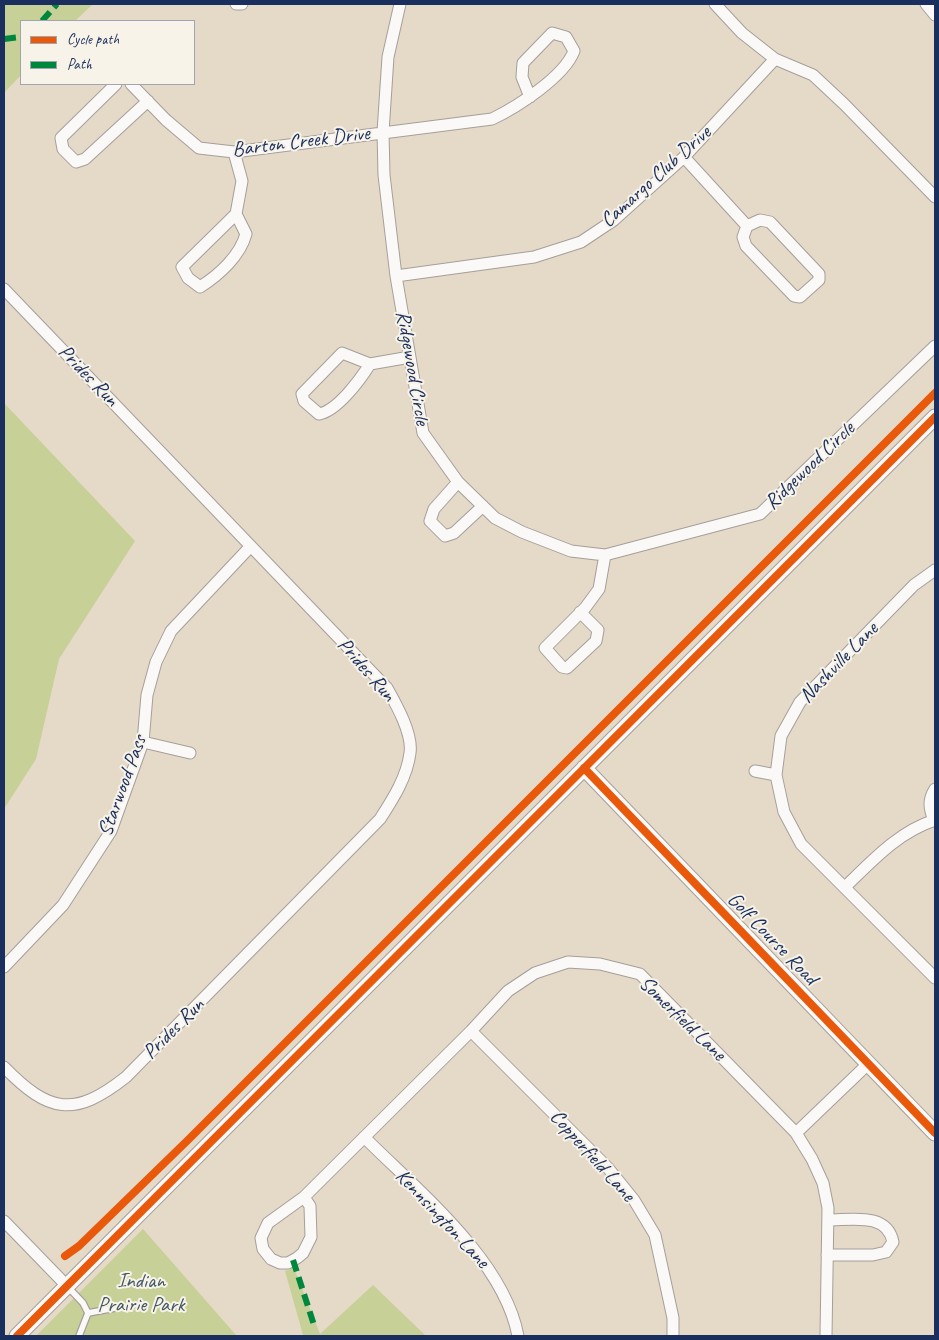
<!DOCTYPE html>
<html>
<head>
<meta charset="utf-8">
<style>
  body { margin:0 }
  #map { position:relative; width:939px; height:1340px; overflow:hidden; background:#e5d9c8; font-family:Caveat,sans-serif }
  canvas { display:block }
  .frame { position:absolute; inset:0; border:5px solid #1b2f5e; pointer-events:none }
  .legend { position:absolute; left:20px; top:20px; width:175px; height:65px; box-sizing:border-box; background:#f7f3e8; border:1px solid #9fa5b1; margin:0; padding:6px 9px; list-style:none; font-size:15px; color:#1b2f5e }
  .legend li { display:flex; align-items:center; gap:10px; height:25px }
  .legend b { width:25px; border:1px solid #9fa5b1 }
</style>
</head>
<body>
<div id="map">
<canvas width="939" height="1340"></canvas>
<div class="frame"></div>
<ul class="legend">
<li><b style="height:6px;background:#e8590c"></b>Cycle path</li>
<li><b style="height:6px;background:#00873e"></b>Path</li>
</ul>
</div>
<script>
const ctx = document.querySelector('canvas').getContext('2d');
ctx.lineJoin = 'round';
function fillPath(path, color) {
  ctx.fillStyle = color;
  ctx.fill(path, 'evenodd');
}
function trace(path, color, width, dash) {
  ctx.strokeStyle = color;
  ctx.lineWidth = width;
  ctx.lineCap = dash ? 'butt' : 'round';
  ctx.setLineDash(dash || []);
  ctx.stroke(path);
}
function drawText(font, color, halo, rows, align = 'center') {
  ctx.font = font + ' Caveat,sans-serif';
  ctx.lineWidth = 4;
  ctx.setLineDash([]);
  ctx.textBaseline = 'middle';
  ctx.strokeStyle = halo;
  ctx.fillStyle = color;
  for (const [text, x, y, turn = 0] of rows) {
    ctx.save();
    ctx.translate(x, y);
    ctx.rotate((+turn || 0) * Math.PI / 180);
    ctx.textAlign = isNaN(turn) ? turn : align;
    if (halo) ctx.strokeText(text, 0, 0);
    ctx.fillText(text, 0, 0);
    ctx.restore();
  }
}
fillPath(new Path2D(`
  M4,4H93L75,21H21V75L4,93Z
  M4,403L135,541L59,659L36,759L4,809Z
  M143,1229L236,1335H303L285,1271L294,1268L320,1334L373,1285L426,1336H36Z`), '#c7d097');
const service = new Path2D(`
  M67,1286L83,1303L88,1313L79,1336
  M88,1313L115,1308`);
const minor = new Path2D(`
  M236,4H242
  M400,4L388,57L383,132L384,175L396,276L423,433L458,482L495,518L522,532L571,551L605,555L760,514L935,346
  M715,4L742,33L775,59L813,75L844,104L935,197
  M926,4L935,15
  M116,84L61,138L63,149L76,162L85,159L148,101
  M131,84L166,120L199,148L234,152L492,119C517,107 564,77 574,51L566,37L552,33L523,63L522,77L530,97
  M234,152L242,181L236,214L182,267L188,278L200,287C219,275 240,256 246,234L236,214
  M684,157L747,226L760,220L770,222L819,274V280L800,297L794,296L746,246L743,237L747,226
  M396,276L534,257L581,242L614,220L684,157L775,59
  M4,289L387,688C396,704 413,734 410,753C407,777 393,799 380,819L126,1077C74,1118 49,1113 4,1067
  M370,364C360,380 337,411 319,414L304,401L302,394L342,353L370,364L410,357
  M458,482L434,509L430,521L445,536L454,533L483,506
  M935,570L914,585L800,702L781,736L776,775L784,812L801,844L935,978
  M580,612L598,630L596,641L567,668L562,667L545,648L585,608L599,589L605,555
  M143,742L190,753
  M755,771L776,775
  M934,820C929,808 928,800 935,789
  M845,887C872,861 898,832 935,820
  M4,967L63,905L111,831L143,742L147,695L156,662L171,631L250,547
  M471,1031L608,1168L634,1200L655,1235L673,1318V1336
  M796,1133L868,1064
  M364,1137C418,1191 504,1260 518,1336
  M304,1197L310,1206L311,1237L303,1253L297,1258L288,1263H280L271,1259L263,1249L261,1238L268,1223L304,1197L471,1031L508,991L535,973L568,962L600,964L640,974L796,1133L812,1159L823,1183L828,1208L826,1336
  M4,1221L67,1286
  M827,1255H873L886,1252L893,1242C887,1212 852,1220 828,1220`);
const tertiary = new Path2D(`
  M584,768L935,1133
  M17,1336L935,417`);
trace(service, '#a49f9b', 8);
trace(minor, '#a49f9b', 13);
trace(tertiary, '#a49f9b', 17);
trace(service, '#fbf9f7', 5.5);
trace(minor, '#fbf9f7', 11);
trace(tertiary, '#fbf9f7', 15);
trace(new Path2D(`
  M42,21L57,4
  M4,39L21,37
  M293,1260L314,1325`), '#00873e', 6, [12, 6]);
trace(new Path2D(`
  M584,768L935,1133
  M65,1256L79,1246L188,1140L935,393
  M17,1336L935,417`), '#e8590c', 8);
drawText('21px', '#1b2f5e', '#f7f3e8', [
  ["Barton Creek Drive",301,142,-7],
  ["Camargo Club Drive",656,177,-42],
  ["Ridgewood Circle",412,368,80],
  ["Prides Run",88,376,46],
  ["Ridgewood Circle",810,466,-44],
  ["Nashville Lane",839,663,-46],
  ["Prides Run",366,670,49],
  ["Starwood Pass",123,786,-70],
  ["Golf Course Road",772,939,46],
  ["Somerfield Lane",682,1019,44],
  ["Prides Run",174,1029,-45],
  ["Copperfield Lane",592,1156,48],
  ["Kennsington Lane",442,1219,47]
]);
drawText('21px', '#405662', '#f7f3e8', [
  ["Indian",141,1281],
  ["Prairie Park",141,1305]
]);
</script>
</body>
</html>
